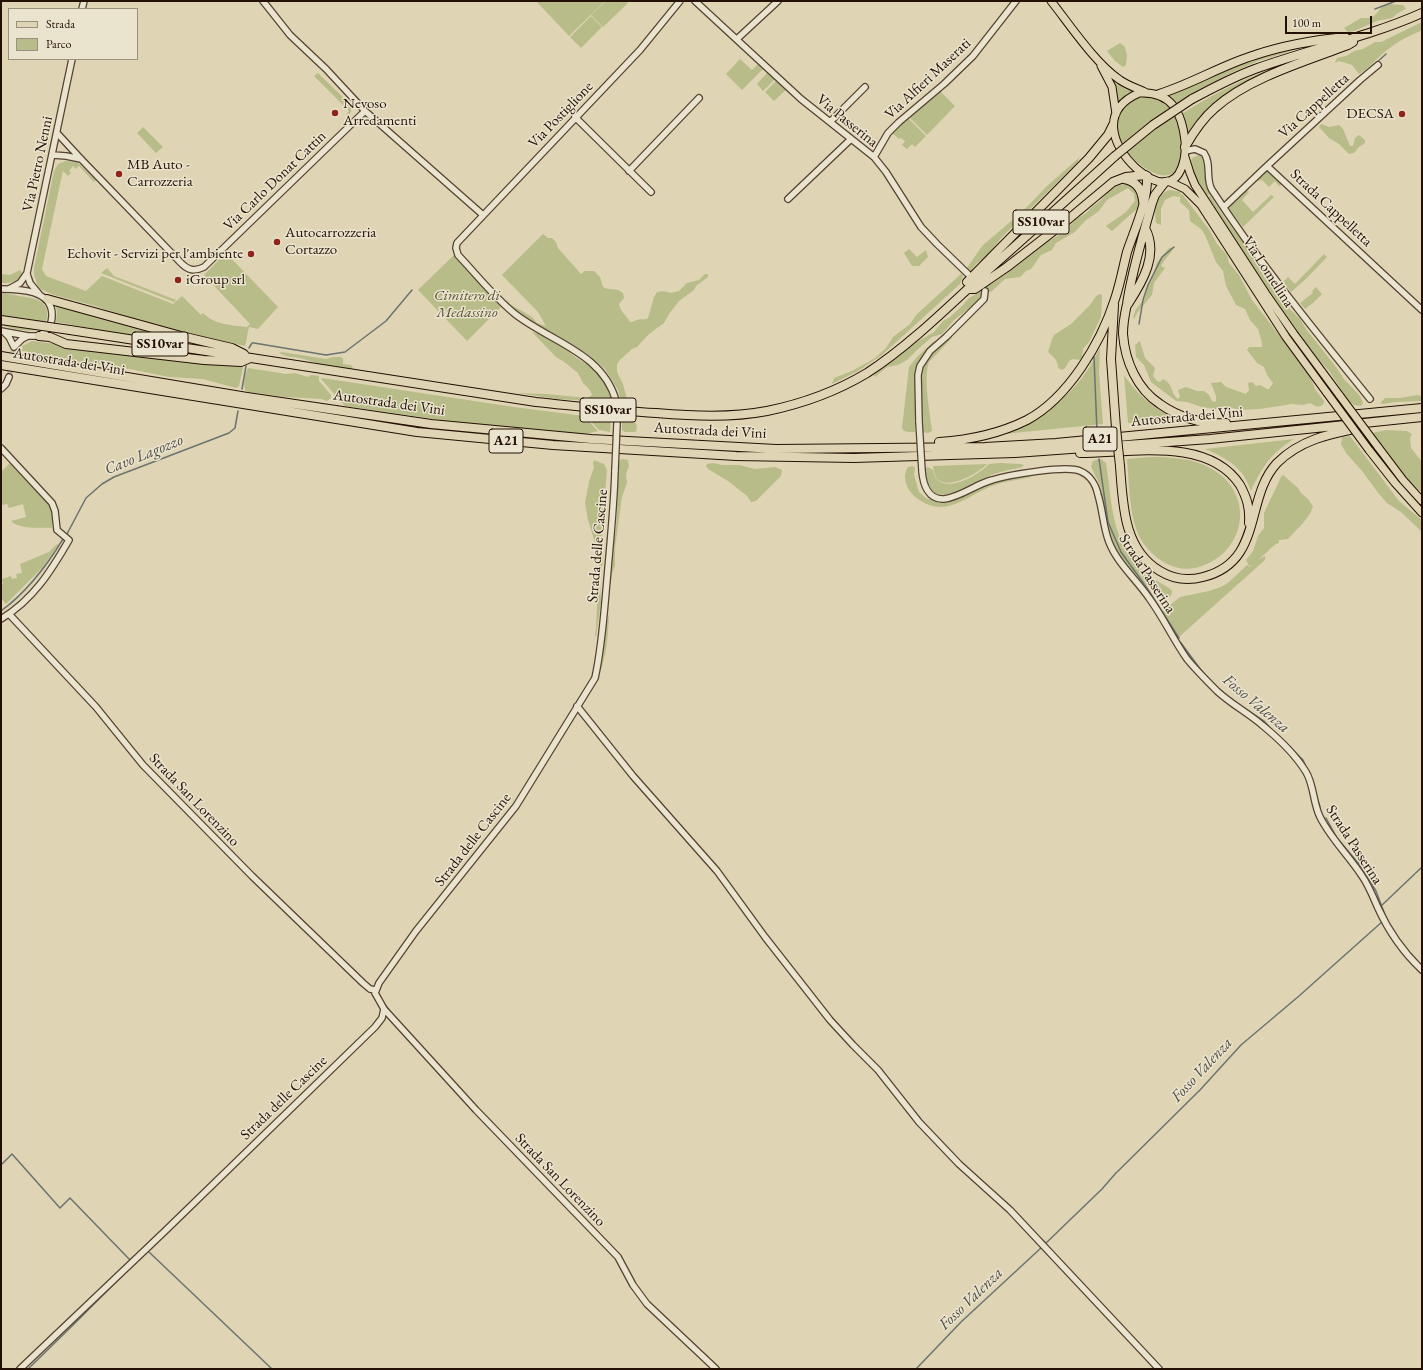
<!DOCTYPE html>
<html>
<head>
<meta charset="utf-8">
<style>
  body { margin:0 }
  #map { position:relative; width:1423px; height:1370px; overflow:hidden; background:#dfd5b4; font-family:"EB Garamond",serif }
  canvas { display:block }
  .frame { position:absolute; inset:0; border:2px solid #251005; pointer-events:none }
  .legend { position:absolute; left:8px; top:8px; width:130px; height:52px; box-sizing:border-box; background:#eae4ce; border:1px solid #9b8f7e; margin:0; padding:5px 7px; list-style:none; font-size:12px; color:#251005 }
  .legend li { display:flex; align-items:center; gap:8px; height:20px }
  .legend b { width:20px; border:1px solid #9b8f7e }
  .scale { position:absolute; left:1285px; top:16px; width:87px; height:18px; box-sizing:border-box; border:2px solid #251005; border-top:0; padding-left:5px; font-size:12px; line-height:14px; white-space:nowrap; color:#251005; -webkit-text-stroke:3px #eae4ce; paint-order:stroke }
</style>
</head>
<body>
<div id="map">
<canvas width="1423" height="1370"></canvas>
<div class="frame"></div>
<ul class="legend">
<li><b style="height:5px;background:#dfd5b4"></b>Strada</li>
<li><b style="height:11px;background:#b8bc89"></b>Parco</li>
</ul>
<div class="scale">100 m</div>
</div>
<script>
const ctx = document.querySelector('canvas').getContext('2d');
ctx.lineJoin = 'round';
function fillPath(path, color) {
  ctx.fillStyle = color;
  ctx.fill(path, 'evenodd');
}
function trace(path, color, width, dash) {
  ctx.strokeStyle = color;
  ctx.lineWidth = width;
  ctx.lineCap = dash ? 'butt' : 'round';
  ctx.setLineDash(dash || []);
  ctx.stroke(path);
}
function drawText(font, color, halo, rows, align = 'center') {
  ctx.font = font + ' "EB Garamond",serif';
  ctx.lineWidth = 3;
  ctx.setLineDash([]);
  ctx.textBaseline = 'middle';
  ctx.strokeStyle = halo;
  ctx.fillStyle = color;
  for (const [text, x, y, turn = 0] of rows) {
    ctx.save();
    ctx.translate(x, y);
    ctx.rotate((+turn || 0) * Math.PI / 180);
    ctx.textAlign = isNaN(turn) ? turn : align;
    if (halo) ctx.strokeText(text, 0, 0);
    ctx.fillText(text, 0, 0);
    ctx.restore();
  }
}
fillPath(new Path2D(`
  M536,1H605L569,36Z
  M606,1H626L628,3L603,27L591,15Z
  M1389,4L1403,5L1406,9L1398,13L1392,18L1377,21L1354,31L1348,32L1344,28L1361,18H1369L1374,16L1384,5Z
  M591,16L602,27L581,48L570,37Z
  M1422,22V30C1412,35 1400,40 1391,47C1379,55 1371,67 1359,74L1352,65L1339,61L1335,63L1337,58L1346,56L1354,51L1363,49L1375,42H1381Z
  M1120,43L1125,47L1127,56L1126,65L1123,67L1115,61L1107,51Z
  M1307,45H1311L1258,61L1233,72L1176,105L1165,95L1254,57Z
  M740,59L752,70L758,64L763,69L742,90L726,74Z
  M1298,59C1273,71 1242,82 1220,98C1207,108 1197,123 1187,136L1182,114C1220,89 1255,74 1298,59Z
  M768,72L775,79L763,91L757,84Z
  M318,73L351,105V112L348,116L346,115L349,111L314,76Z
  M1110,75L1124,87L1136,91L1126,96L1118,105L1117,92Z
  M777,80L787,89L774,101L765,92Z
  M940,91L955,106L927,135L909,117Z
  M1141,97C1175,93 1180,121 1181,148C1182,202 1129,164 1119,138C1116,131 1117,122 1120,114C1124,106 1132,100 1141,97Z
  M908,118L926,136L915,147L912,144L907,149L902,145L905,141L901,138L899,139L892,133Z
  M1321,124L1329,127L1339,125L1343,129L1350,146H1353L1355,138L1359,135L1365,140V143L1359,147L1354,153L1349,154L1339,144L1329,138L1319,127Z
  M143,127L163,147L156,153L137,133Z
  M1199,155L1204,158C1207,171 1205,182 1210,194L1207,196C1200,186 1187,170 1192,158Z
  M1080,157L1077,163L1022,217L1002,237L987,256L976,264L970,272L967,268L982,246L1023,211L1047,186Z
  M65,161L42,269L46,276L86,291L102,276L173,304L182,296L201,315L203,313C215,325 231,325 247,327L250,324L204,275L226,253L278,307L258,329L249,327C247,334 247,340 245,346L183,332L127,317L95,306L54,295L40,289L37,284L34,274V268L54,171L58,164Z
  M65,161L77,162L96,180L94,182L79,166L76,169L73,166L69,171L71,173L68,176L63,171Z
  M1265,170H1268L1282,184L1279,186L1275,181L1269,187L1262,180L1258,181L1256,179Z
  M1126,184L1128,185V187L1129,185L1136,189C1139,197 1141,201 1137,209L1112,231L1106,226L1126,212L1135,201L1134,194L1128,188L1107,200L1099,211L1085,221L1075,232L1056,243L1052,250L1041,255L1031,269L1026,271L1020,277L1005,279L991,292L987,291L985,286L993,283L1015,267L1045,243L1064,232L1076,219L1086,213L1093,206L1099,202L1111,189L1120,185Z
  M1245,189L1249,192L1242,200L1253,212L1271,195L1274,197L1243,227L1227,206Z
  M1170,190L1181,192L1180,194L1183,195L1210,231L1217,244L1227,255L1229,263L1239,275L1252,300L1304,367L1312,381L1315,389L1324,401V403C1320,409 1315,406 1310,403L1303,405L1292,404L1260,409L1239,410L1229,407H1224L1220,410L1202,407L1187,402L1176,401L1151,382L1144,365L1136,357L1135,345L1140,341L1145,358L1155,368L1153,376L1157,381L1160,382L1163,379C1175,386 1169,391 1178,399L1180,397L1178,390L1186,387L1197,391H1204L1209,395L1212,401L1214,402L1216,401V396L1211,383L1221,382L1226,387L1246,394L1249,390L1248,383L1252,382L1256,386L1260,385L1267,389H1269L1273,383L1267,375L1264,367L1257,363L1247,350L1249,347H1262V343L1258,329L1250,320L1245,309L1236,305L1234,301L1226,286L1223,271L1216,262L1205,235L1201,229L1190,221L1189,210L1180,202V195L1179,197L1173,196L1165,200L1161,209V225L1156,223C1154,210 1155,194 1170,190Z
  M1210,195L1224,217L1278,288L1285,304L1300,319L1306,329L1336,367L1344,379L1360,396L1363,403L1361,406L1354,405L1349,401L1329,371L1318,359L1277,305L1208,197Z
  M543,234L548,238H552L556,242L558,248L581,274L585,271H594L600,277L603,287C610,291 615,287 623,293L624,298L619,304C620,311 627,316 630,322C634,322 634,321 637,320C641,318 643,321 648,318L654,297L657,292L663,291L671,293L679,291L687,283L699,280L705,274H708V277L696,286L694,290L679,301L669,314L664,323L649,334L637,347L632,349L620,360L617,364V372L623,384L627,399L631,403L624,408L622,406L618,390L605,369L586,353L555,335L549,333L520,314L507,302V300L510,304L532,317L537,323L546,326L538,312L502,275Z
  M1174,247C1171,254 1164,259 1161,266L1165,268L1154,283L1152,295L1137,313L1134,319L1133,317L1136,309L1145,298L1147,288L1153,275L1157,262L1169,248Z
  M909,249L917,257L926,250L928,257L919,266H912L904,253Z
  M1324,254L1327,257L1307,278L1291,292L1283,282L1288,277L1295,284Z
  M454,255L502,306L467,341L418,290Z
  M107,268L114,276L176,300L174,302L101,273Z
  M20,270L23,274L19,280L8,283H1V274L10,275Z
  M962,273L963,277L960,284L882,355L858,371L832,384L834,378L852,371L875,358L886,348L893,337L910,324L916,315Z
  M1316,287L1322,294L1313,303L1305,309L1300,303L1313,293L1312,291Z
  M980,292L982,294L976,303L954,320L942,334L932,337L917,350L907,360L898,365L887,367L875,377L874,375L877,371L900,355L910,346L934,332L943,321L950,317L962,306L969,298Z
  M1,293C7,293 13,295 19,296C26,297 34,298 40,301C52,309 48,327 35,330C25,332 11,328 1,325Z
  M1100,294L1102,295V297L1101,317L1089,342L1083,349L1082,358L1079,360L1074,359L1070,360L1065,368L1062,370L1058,368C1058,359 1053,357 1048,352L1052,339L1054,335L1071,324L1090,305L1096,296Z
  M59,306L191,344L129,335L56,322L57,312L56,307Z
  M532,332L544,335L558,345L562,346L575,357L595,369L603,379L604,384L612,396V405L610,406L590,401L557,399L517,393L547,394L587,398L591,396L592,394L589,389L583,383L578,373L563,361L556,357Z
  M951,336L952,338L929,362C923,378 930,413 932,430V431L928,433L922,432C921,415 916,377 924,363C930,352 942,343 951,336Z
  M32,341C48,343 64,345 80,347C90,349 99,353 108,351L242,366L243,367L239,386L236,388L203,379L169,377L115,366L75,361L68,359L42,356L18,350L23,349L22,346Z
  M934,341L935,343L927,351L915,369V432H909L904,431L902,428L909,367L917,357Z
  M1100,348L1099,372L1103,424L1004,434C1035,420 1064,403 1084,375C1090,367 1095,357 1100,348Z
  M282,352L326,359L333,357H341L343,359V364L351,365L353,368C343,373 312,361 300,358C293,357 285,357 279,353Z
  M248,368L286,374L295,373L308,377L311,375L319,376V381L331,395V398L327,401L321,399L285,397L248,392L245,390C243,383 245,374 248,368Z
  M1124,375C1139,397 1155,409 1179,421L1128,423Z
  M322,378L514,407L584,416L598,431L586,434L447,421L345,406L321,379Z
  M1417,395L1422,396V401L1395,402L1383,404L1380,403L1385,398H1400Z
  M589,416L593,418H611L610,432L599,430L588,418Z
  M623,417H629L633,418L637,426L636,432H625L622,430V419Z
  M1386,430L1407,431L1412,434L1410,438L1411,448L1422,462V493L1405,477L1372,433Z
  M1350,436L1399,501L1422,520V532L1401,512L1387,503L1379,494L1362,471L1346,453L1341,444L1342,437Z
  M1294,439C1271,453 1262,467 1251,491C1249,486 1247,481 1244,476C1235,463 1220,455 1205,449Z
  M1150,457C1171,457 1194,458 1212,469C1256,494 1246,553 1199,567C1189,570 1177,569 1167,564C1154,557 1144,547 1138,534C1129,512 1129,482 1127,459Z
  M622,459L628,460L629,466L626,474L627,483L622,497L615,548V566L612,574L611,583L609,585L614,539L616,529L618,491L617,474L620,460Z
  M1098,459H1101L1106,463C1112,501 1111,544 1143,571C1151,577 1160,583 1169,588L1172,591L1171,596C1161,601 1158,595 1151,589C1137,577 1119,558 1112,540C1106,524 1104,506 1101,489C1099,481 1094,474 1091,466L1093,461Z
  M594,460L604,464L607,470L602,529L603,559L600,581L601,602L596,637L595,635L596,629L599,561L593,536L588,520L585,503L589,482L594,467L593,463Z
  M10,463L12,464L51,506L52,510V528C40,527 20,530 11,521L26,517L23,504L9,508L7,504L3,505L1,503V472Z
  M713,463L722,465H739L755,469L775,467L782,470L781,476L756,501L751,502L747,496L728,481L708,469L706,466L707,464Z
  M1000,463L1021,464L1024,465L1022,467C1011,470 1000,471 989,476C966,485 926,517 926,468L928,467L933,470C938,498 977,477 989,464Z
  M987,464C979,473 951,488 940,481C935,478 934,472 933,466Z
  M913,466L915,468L914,475L919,492L926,498L941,502L952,501L997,480L1030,474L1031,477C1018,480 1005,481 992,486C971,494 952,513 929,505C921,502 914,497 909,490C905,483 903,474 908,467Z
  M1283,475L1298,488L1301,493L1308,499L1313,506C1311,517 1296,530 1288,539L1279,540V543C1273,544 1264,556 1258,560L1265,556V560L1179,637L1163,612L1164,610L1180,597L1209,591L1221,587L1229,582L1247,565L1250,567L1252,565L1249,566L1246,560L1253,551L1258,536L1264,528V513L1281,477Z
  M57,544L58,545L42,568L6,604L1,598V585L3,584L2,579L11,576L12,579L17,578L16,574L22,573L20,564L49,552Z
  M609,614C608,647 604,678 582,704L597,679L604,633Z`), '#b8bc89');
trace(new Path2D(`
  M1375,9L1396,1
  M1374,65L1386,54
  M1139,324L1143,300L1148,285L1162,257L1174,247
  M249,348L252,343H254L326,355L345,352L386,321L412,290
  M1094,357L1097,432
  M242,389L246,366
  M1099,459L1108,522L1121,552L1149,591L1179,638
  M67,534L86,498L102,484L114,477L229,433L235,428L238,411
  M1,611C27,592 46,567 63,539
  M1181,643L1201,670L1213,684
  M1222,692L1236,703
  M1243,707L1264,721L1273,731
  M1284,741L1303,760L1312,780
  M1316,795L1320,807
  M1326,818L1337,838L1359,864L1376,891L1385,915
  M1381,906L1422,867
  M383,1002L389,1010
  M446,1074L480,1111
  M913,1110L924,1123
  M1,1165L12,1154L60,1208L70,1198L131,1261
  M990,1189L996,1194
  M1037,1235L1046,1243
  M1045,1244L1102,1189L1115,1174L1200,1090L1241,1045L1299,996L1383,921
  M149,1252L272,1369
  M139,1260L143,1256
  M28,1369L71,1327L132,1266
  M916,1369L961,1322L1042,1247`), '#6b7371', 1.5);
trace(new Path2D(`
  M9,377L14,347`), '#c3b79a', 5.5, [5.5, 3]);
const minor = new Path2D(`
  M263,1L290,35L326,69L365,111L483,215
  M695,1L801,99L874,157L886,172L921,227L937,244L968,274
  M82,9L84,1
  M737,39L778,1
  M575,117L651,192
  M830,122L865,87
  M57,133L81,159L181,263C188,270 194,272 204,267L365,111
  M1185,151L1195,149L1204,153C1212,164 1205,179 1212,190C1260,264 1315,331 1370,399
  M53,155L66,156L81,159
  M874,157L888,133L899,122L944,84L973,56L1016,1
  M1267,166L1360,80L1378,65
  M629,171L699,98
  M788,199L851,139
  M1224,207L1267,166L1422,310
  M27,274L30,283L39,294
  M1,289C20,289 53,290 52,316C52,325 47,331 39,336H28L1,331
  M9,289L20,283L27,273L72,59
  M4,332L9,337L14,347L22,339L28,336
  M1,389L6,384L9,377
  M616,401C603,353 551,342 515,314C494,297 476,274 458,255L456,248L457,243L640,50L680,1
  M919,422L918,375L920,366L930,351L946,337L984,299L985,291
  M1,448L52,503L55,511L57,530L69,540C51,571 33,600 1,619
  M922,471C923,484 928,500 944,499C961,497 976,484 992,480C1008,475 1066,465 1080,471C1090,475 1096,485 1098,495C1103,511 1103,527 1109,542C1117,563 1136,579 1149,598C1163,617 1173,639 1187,659C1196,670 1207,681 1217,691C1231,704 1248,713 1262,725C1278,738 1295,754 1306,772C1314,785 1313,803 1320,817C1331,839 1349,856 1362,876C1369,886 1373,897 1378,908C1389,932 1403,952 1422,970
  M9,614L96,707L143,765L252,876L363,983L370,989L375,990
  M577,706L633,776L717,871L765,937L830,1020L853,1045L878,1070L919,1122L959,1164L1010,1210L1159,1369
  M384,1009L476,1110L618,1257L633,1285L647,1304L716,1369
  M20,1369L164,1232L375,1027L382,1018L384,1009L375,993L379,983L416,931L516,806L595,678C602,647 604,613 607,580C610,544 614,507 615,470`);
const major = new Path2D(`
  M1051,1C1070,25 1095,63 1120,80C1127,85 1136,88 1145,92
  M1101,66L1112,87L1116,114
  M1139,93C1172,91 1182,113 1185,141C1186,155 1183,183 1163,182C1153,182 1144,175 1137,169C1111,145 1100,110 1139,93Z
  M1185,157L1190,173L1195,185L1266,294L1294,334L1340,396
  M1168,181L1185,189L1201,205L1286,337L1327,393
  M1378,447L1403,480L1422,501
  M1369,450L1395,483L1422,513`);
const highway = new Path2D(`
  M1159,94C1192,84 1222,65 1255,55C1285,45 1315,40 1345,37
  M1192,99C1213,88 1233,77 1255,69C1310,49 1368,37 1422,13
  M1185,147C1193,133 1202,119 1215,108C1248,78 1306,61 1348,45L1353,42
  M1124,179C1136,181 1142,189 1143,201
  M1165,182L1155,195L1152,203C1143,236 1132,270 1127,304C1125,313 1123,324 1123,334C1125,361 1137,389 1160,404C1178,417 1204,425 1226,423
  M967,282L1089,158L1108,135L1113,125
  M971,289H975L1007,267L1065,222L1113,182L1126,177L1145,175
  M47,299L181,336L232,348L244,354
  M1128,304C1143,281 1159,254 1145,228
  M1114,305L1111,359L1116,428
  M70,330L536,402C576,406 616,411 656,413C693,416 730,418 767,411C801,404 837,391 867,373C909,346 950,305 987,271C1030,233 1072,195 1115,156
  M39,336L50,337L66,344L204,360L241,362L248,359
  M1,356L247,397L431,424L591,439L776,449L985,447L1056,443L1422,408
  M1,365L417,432L553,445L736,456L854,458L1015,453L1210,439L1422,417
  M939,442C969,440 999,434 1027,420C1068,398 1101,343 1115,299C1120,284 1123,268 1127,252C1135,228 1148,202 1147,176
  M1080,453C1129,453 1208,436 1240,485C1247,498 1250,508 1249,523
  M1120,466C1123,504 1123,549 1160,571C1173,579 1188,581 1203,577C1264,562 1244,498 1277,463C1300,440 1329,434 1359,428`);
trace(minor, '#544131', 8);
trace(major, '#251005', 9);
trace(highway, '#251005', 10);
trace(minor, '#eae4ce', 5.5);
trace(major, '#dfd5b4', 7);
trace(highway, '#dfd5b4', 8);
const minorBridge = new Path2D(`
  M919,422L922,471
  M615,470L617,423L616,401`);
const majorBridge = new Path2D(`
  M1327,393L1369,450
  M1340,396L1378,447`);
const highwayBridge = new Path2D(`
  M1115,156L1153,125L1192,99
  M1,320L70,330
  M1116,428L1120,466`);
trace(minorBridge, '#544131', 8, []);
trace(majorBridge, '#251005', 9, []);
trace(highwayBridge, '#251005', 10, []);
trace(minorBridge, '#eae4ce', 5.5);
trace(majorBridge, '#dfd5b4', 7);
trace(highwayBridge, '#dfd5b4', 8);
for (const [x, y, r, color] of [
  [335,113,4,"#8f2418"],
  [1402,114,4,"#8f2418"],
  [119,174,4,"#8f2418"],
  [277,242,4,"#8f2418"],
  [251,254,4,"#8f2418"],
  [178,280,4,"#8f2418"]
]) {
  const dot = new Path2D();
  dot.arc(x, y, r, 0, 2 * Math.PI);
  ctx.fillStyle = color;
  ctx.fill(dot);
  trace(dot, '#eae4ce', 1.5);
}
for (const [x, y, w] of [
  [1041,222,56],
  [160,344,56],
  [608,410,56],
  [1100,439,34],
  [506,441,34]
]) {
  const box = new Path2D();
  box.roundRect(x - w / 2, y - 12, w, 24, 3);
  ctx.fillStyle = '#eae4ce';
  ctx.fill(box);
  trace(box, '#251005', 1);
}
drawText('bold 14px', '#251005', null, [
  ["SS10var",1041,222],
  ["SS10var",160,344],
  ["SS10var",608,410],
  ["A21",1100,439],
  ["A21",506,441]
]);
drawText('15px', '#251005', '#eae4ce', [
  ["Via Alfieri Maserati",928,79,-43],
  ["Via Cappelletta",1314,106,-42],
  ["Via Postiglione",561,115,-46],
  ["Via Passerina",847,121,39],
  ["Via Pietro Nenni",38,164,-78],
  ["Via Carlo Donat Cattin",275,181,-44],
  ["Strada Cappelletta",1331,208,43],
  ["Via Lomellina",1268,272,57],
  ["Autostrada dei Vini",69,362,9],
  ["Autostrada dei Vini",389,403,8],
  ["Autostrada dei Vini",1187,417,-5],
  ["Autostrada dei Vini",710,431,3],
  ["Strada delle Cascine",598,546,-85],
  ["Strada Passerina",1147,574,57],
  ["Strada San Lorenzino",194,800,46],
  ["Strada delle Cascine",473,840,-52],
  ["Strada Passerina",1354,845,57],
  ["Strada delle Cascine",284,1098,-44],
  ["Strada San Lorenzino",560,1180,46]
]);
drawText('15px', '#251005', '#eae4ce', [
  ["Nevoso",343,104],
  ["Arredamenti",343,121],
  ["DECSA",1394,114,"right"],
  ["MB Auto -",127,165],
  ["Carrozzeria",127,182],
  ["Autocarrozzeria",285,233],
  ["Cortazzo",285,250],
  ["Echovit - Servizi per l'ambiente",243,254,"right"],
  ["iGroup srl",186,280]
], 'left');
drawText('italic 15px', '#584c33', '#eae4ce', [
  ["Cimitero di",467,296],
  ["Medassino",467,313]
]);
drawText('italic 16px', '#4e4a44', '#eae4ce', [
  ["Cavo Lagozzo",144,455,-22],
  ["Fosso Valenza",1256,704,40],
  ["Fosso Valenza",1202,1070,-47],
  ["Fosso Valenza",971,1299,-44]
]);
</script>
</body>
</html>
